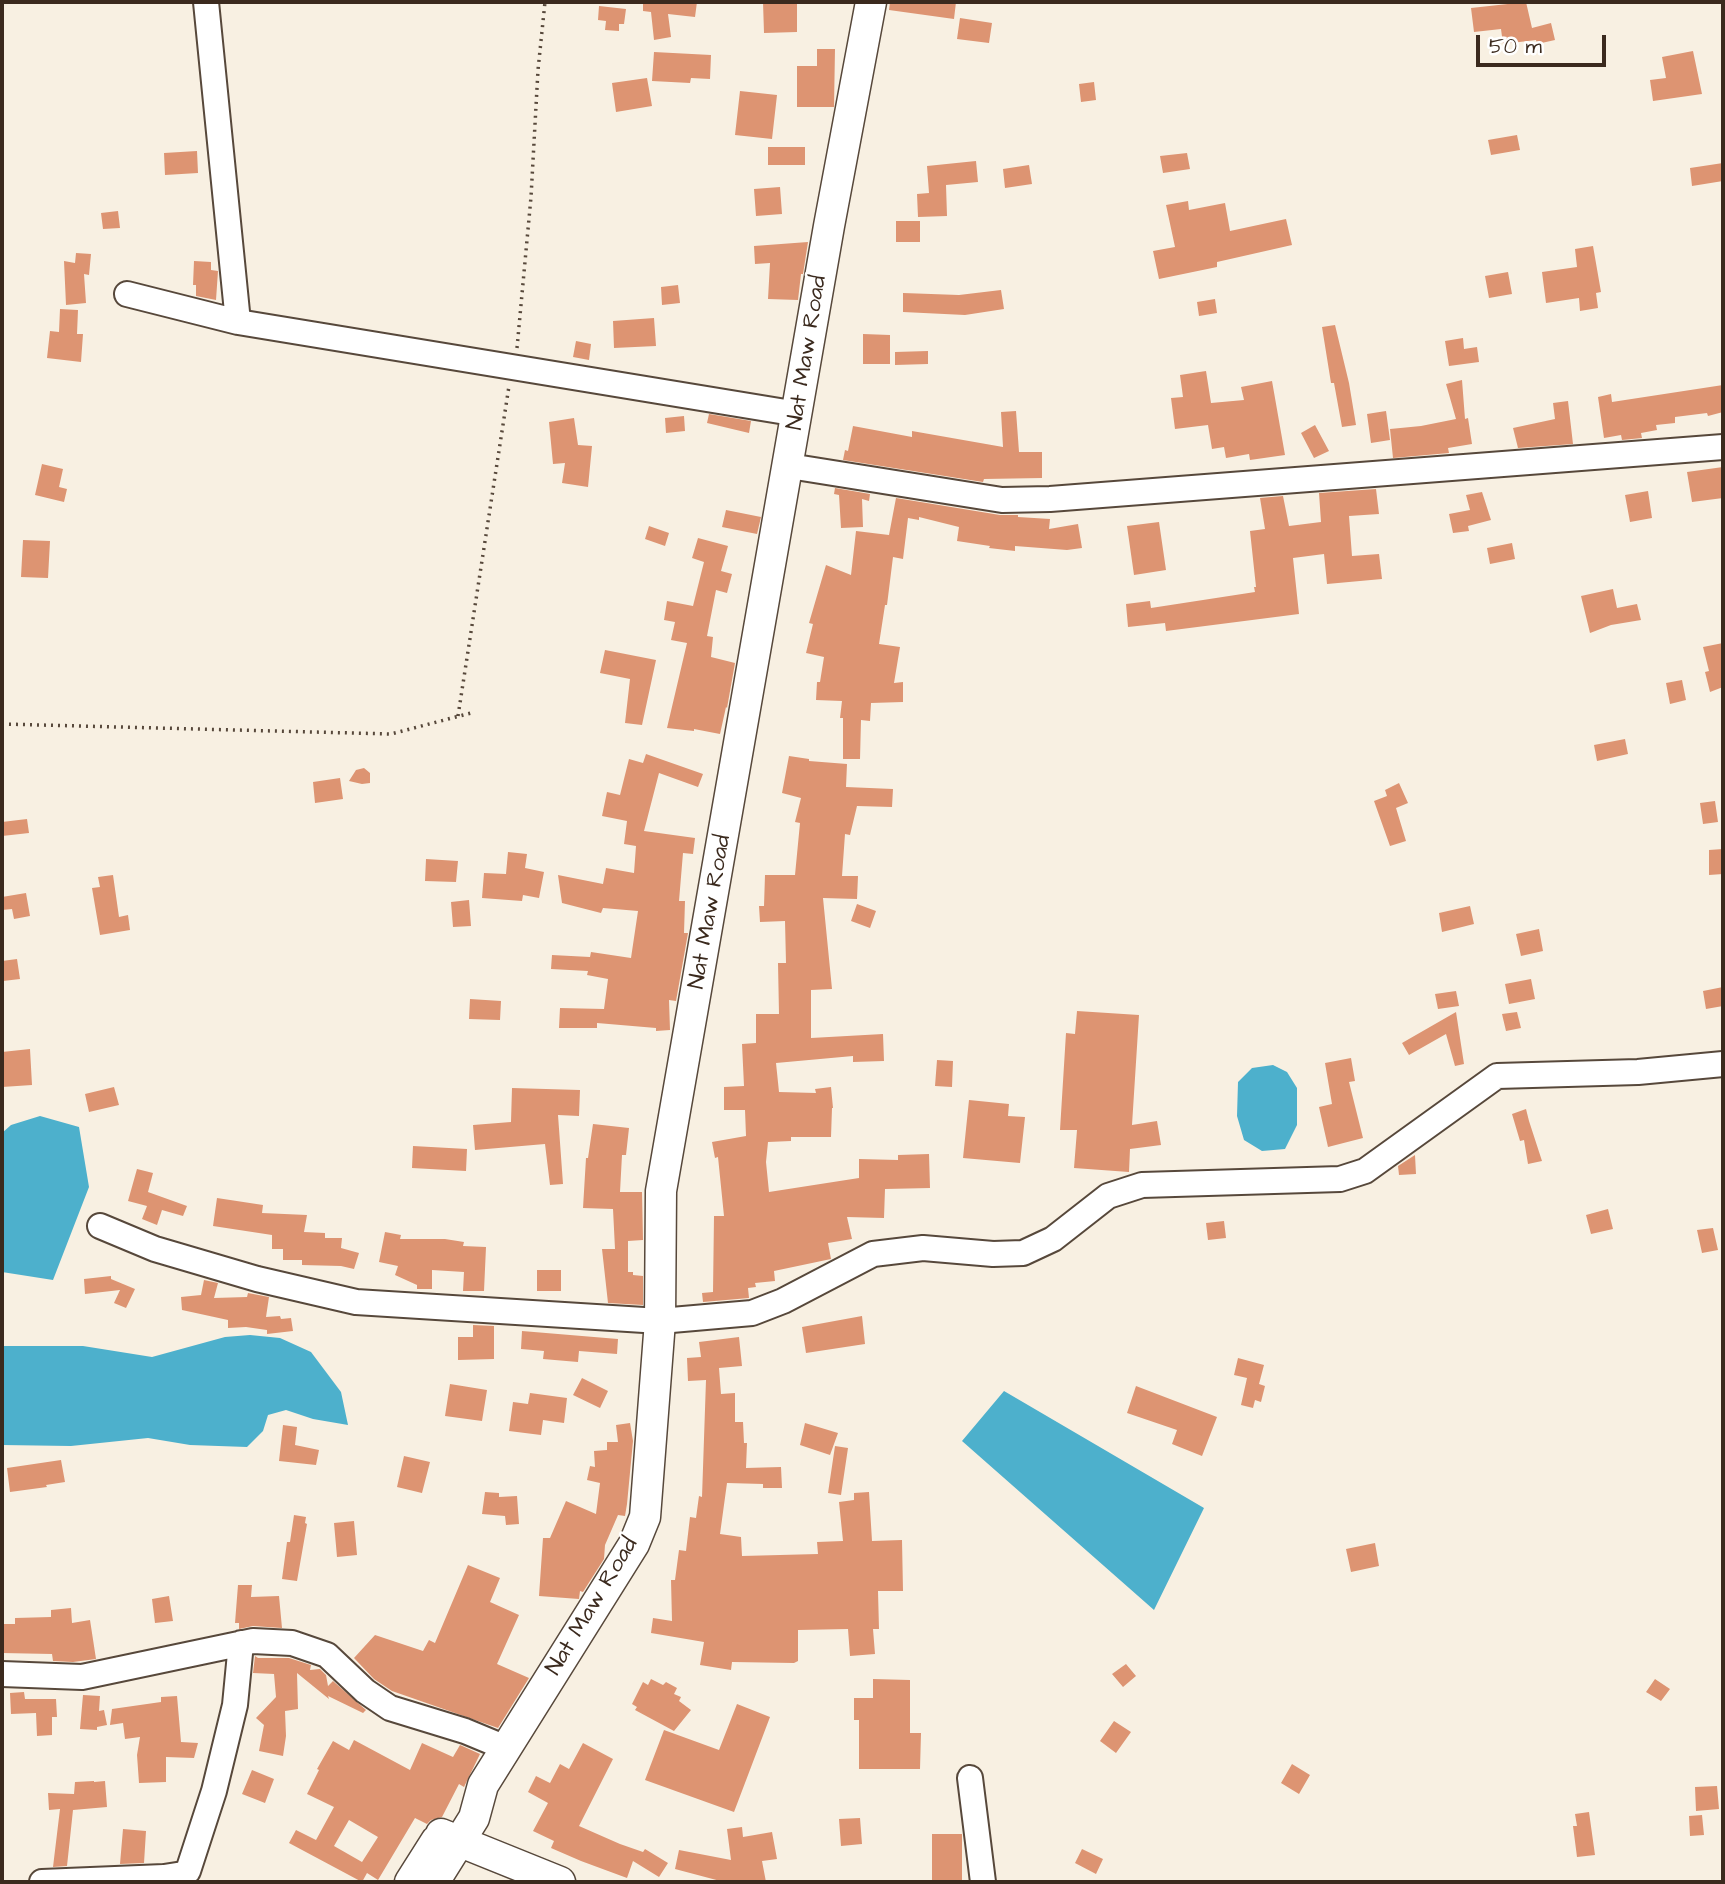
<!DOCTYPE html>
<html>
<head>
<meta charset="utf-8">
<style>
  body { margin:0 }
  #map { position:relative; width:1725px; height:1884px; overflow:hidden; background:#f8f0e2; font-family:"Architects Daughter",sans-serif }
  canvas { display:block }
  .frame { position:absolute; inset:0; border:4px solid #3b2a1e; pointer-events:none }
  .scale { position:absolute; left:1476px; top:35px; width:130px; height:32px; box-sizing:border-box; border:4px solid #3b2a1e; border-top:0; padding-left:9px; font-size:21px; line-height:24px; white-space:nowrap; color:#3b2a1e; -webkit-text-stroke:5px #fff; paint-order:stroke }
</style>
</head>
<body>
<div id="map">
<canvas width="1725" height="1884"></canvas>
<div class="frame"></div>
<div class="scale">50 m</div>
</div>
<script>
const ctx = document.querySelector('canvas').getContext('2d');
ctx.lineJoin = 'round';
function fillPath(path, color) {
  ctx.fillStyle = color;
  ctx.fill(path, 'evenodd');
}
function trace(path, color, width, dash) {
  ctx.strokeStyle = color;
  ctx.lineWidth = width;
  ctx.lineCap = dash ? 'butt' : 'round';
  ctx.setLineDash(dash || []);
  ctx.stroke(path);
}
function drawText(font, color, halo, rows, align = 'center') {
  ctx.font = font + ' "Architects Daughter",sans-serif';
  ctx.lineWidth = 5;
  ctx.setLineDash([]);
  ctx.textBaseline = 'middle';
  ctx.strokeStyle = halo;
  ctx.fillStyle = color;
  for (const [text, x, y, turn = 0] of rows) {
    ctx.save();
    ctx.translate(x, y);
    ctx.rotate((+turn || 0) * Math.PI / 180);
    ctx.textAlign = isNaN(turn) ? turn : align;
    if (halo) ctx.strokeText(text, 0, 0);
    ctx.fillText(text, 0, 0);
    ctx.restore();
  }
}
fillPath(new Path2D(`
  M1273,1065L1287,1072L1297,1088V1125L1285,1149L1262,1151L1244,1140L1237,1116L1238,1082L1252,1068Z
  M40,1116L79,1127L89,1187L53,1280L2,1272V1133L11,1125Z
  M250,1335L280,1338L311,1352L341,1392L348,1425L313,1419L286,1410L268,1415L263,1431L247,1447L190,1445L148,1438L71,1446L2,1445V1346H83L152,1357L225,1337Z
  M1004,1391L1204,1508L1154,1610L962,1441Z`), '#4db0cc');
fillPath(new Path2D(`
  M643,2H697L695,17L668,14L671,37L654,40L651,12L643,11Z
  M763,2H797V32L764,33Z
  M890,2H956L954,19L889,10Z
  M1526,2L1532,28L1551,23L1555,40L1537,44L1536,40L1503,44L1501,29L1474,32L1471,8Z
  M599,6L626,9L624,24H619V31L605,30L606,21L598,20Z
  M960,18L992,23L989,43L957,39Z
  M817,49H835L834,107H797V66H817Z
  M1693,51L1702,94L1653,101L1650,80L1666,78L1662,57Z
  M654,52L711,55L710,79L691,78L690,83L652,81Z
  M647,78L652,106L616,112L612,83Z
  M1094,82L1096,100L1081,102L1079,84Z
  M740,91L777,95L772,139L735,135Z
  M1517,135L1520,150L1491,155L1488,140Z
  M768,147H805V165H768Z
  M197,151L198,173L165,175L164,153Z
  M1187,153L1190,169L1163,173L1160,156Z
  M976,161L978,182L946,185L947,216L918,217L917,194L929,193L927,166Z
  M1723,163V181L1692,186L1690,168Z
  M1029,165L1032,184L1005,188L1003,169Z
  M780,187L782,214L756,216L754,189Z
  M1188,201L1189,210L1225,203L1230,231L1286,219L1292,245L1217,262V267L1159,279L1153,251L1175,247L1166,205Z
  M118,211L120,228L103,229L101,213Z
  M896,221H920V242H896Z
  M808,242L803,274H801L798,300L768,299L770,263L755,264L754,246Z
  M1593,246L1601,292L1596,293L1598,308L1580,311L1579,298L1546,303L1542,272L1577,267L1575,249Z
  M76,253L91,254L89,275L84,274L86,303L66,305L64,261L75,263Z
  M194,261L211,262V270L218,271L216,300L196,296V285H193Z
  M1508,272L1512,294L1489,298L1485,276Z
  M678,285L680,303L662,305L661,287Z
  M1001,290L1004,309L965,315L903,312V293L959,295Z
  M1215,299L1217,313L1199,316L1197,302Z
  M60,309L78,310L77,334H83L81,362L47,358L50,331L59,332Z
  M654,318L656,346L614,348L613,321Z
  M1335,325L1349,383L1356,425L1342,427L1334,383H1331L1322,327Z
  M863,334L890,335V364H863Z
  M1463,338L1464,349L1477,347L1479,362L1449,366L1445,341Z
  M576,341L591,344L589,360L573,357Z
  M928,351V364L895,365V352Z
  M1206,371L1211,403L1244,400L1241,387L1272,381L1285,455L1250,460L1249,454L1226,458L1224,447L1212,449L1208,425L1175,429L1171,398L1183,397L1180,375Z
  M1462,380L1465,419L1468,418L1472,444L1448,448L1449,453L1393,458L1390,429L1421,426L1456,419L1446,384Z
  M1723,385V412L1708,416L1707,413L1675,417V423L1656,425L1657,430L1641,433L1642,438L1622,440L1621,435L1604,438L1598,397L1611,394L1612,402Z
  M1568,401L1573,444L1518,448L1513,428L1555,419L1553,403Z
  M1016,411L1019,452H1042V478L984,479L983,482L843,460L845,450L848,451L853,426L912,437V431L1003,447L1001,412Z
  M1386,411L1390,440L1371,443L1367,414Z
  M709,414L751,421L749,433L707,423Z
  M684,416L685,431L666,433L665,418Z
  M574,418L578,445L592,446L588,487L562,483L565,463L553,464L549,422Z
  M1315,425L1329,451L1314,458L1301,433Z
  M42,464L63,469L59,487L67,489L64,502L35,495Z
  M1723,467V498L1692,502L1687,472Z
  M835,488L870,494L869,501L862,499L863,527L841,528L839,495L834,494Z
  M1376,489L1379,514L1349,516L1352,556L1379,554L1382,579L1327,584L1324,554L1293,558L1299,614L1166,631L1165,623L1128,627L1126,604L1150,601L1151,608L1255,592L1254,587H1256L1250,531L1265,529L1260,498L1283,496L1289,526L1321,522L1319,493Z
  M1648,491L1652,518L1630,522L1625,495Z
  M1482,492L1491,520L1468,526L1469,531L1453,533L1449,514L1470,510L1466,495Z
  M896,498L1000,515H1018V517L1050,519L1049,529L1078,524L1082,548L1067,550L1015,546V551L989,548L990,546L957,541L959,527L919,517V520L908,518L903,559L893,557L887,605H885L879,644L900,647L894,683L903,682V702L871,703L870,721L861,720L860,759H843V718H840L842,701L816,700L817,682H820L824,657L806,653L813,624L809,623L826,565L851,575L856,531L889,535Z
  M726,510L761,517L757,534L722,527Z
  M1159,522L1166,570L1134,575L1127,526Z
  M649,526L669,533L665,546L645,539Z
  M698,538L728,546L721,571L732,574L727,593L716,590L707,636L713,637L711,657L735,663L727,708L726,707L720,734L694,729V731L667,728L687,643L671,640L675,622L664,620L667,601L693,606L704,562L692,558Z
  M23,540L50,541L48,578L21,577Z
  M1512,543L1515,559L1490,564L1487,548Z
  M1613,589L1617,608L1637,604L1641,620L1611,625L1590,633L1581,596Z
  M1723,643V687L1710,692L1705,672L1709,671L1703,647Z
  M605,650L656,660L642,725L625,723L630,679L600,673Z
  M1682,680L1686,700L1670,704L1666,683Z
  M1625,739L1628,754L1597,761L1594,745Z
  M646,754L703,774L698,787L659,773L644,831L695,838L693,854L683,853L679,901H685L684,933H688L676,1001L669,1000L670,1030L656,1031V1028L597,1023V1028H559L560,1008L604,1009L608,979L587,975L588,971L551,969L552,955L590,957L591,952L631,958L638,911L603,908L601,913L562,903L558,875L603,884L606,868L634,873L636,846L624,844L627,821L602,816L607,792L620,795L629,759L643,763Z
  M789,756L809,759V761L847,764L846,787L893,789L892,807L857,806L850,835L845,834L842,876H858L857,899L823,898L832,989L811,990V1038L883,1034L884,1061L853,1062V1056L776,1063L779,1092L816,1093L815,1089L831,1087L833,1108H832L831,1137H791V1141L768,1142L766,1162L769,1192L859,1178V1159L898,1160V1155L929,1154L930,1188L885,1189L884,1218L847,1217L852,1239L828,1243L831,1259L774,1271L775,1281L755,1283L756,1287L748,1288L749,1298L703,1302L702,1293L713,1292L714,1216H724L718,1157L715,1158L712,1142L746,1136L745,1110H724V1087L744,1086L742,1044L756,1043V1014H779L778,963H786L785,921L760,922L759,906H764L765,875H795L800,823L795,822L801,798L782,793Z
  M364,768L370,773V783L362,784L349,781L356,770Z
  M340,778L343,799L315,803L313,782Z
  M1399,783L1408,803L1396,808L1406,841L1390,846L1374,801L1387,796L1385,790Z
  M1715,801L1718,822L1703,824L1700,803Z
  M27,819L29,833L2,836V822Z
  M1723,849V874L1709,875V850Z
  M508,852L527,854L525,868L544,872L539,898L523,895L522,901L482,898L484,873L506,874Z
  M426,859L458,861L456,882L425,881Z
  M113,875L119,917L128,915L130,930L100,935L92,888L100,887L98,877Z
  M26,893L30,916L14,919L12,909L2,910V897Z
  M469,900L471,926L453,927L451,902Z
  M857,904L876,911L870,928L851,921Z
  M1470,906L1474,924L1442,932L1439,913Z
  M1539,929L1543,951L1521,956L1516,934Z
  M17,959L20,979L3,981L2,961Z
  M1531,979L1535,999L1509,1004L1505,984Z
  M1723,987V1006L1706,1009L1703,991Z
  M1456,991L1459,1006L1438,1009L1435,994Z
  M470,999L501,1001L500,1020L469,1019Z
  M1077,1011L1139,1015L1132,1125L1157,1121L1161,1145L1130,1149L1129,1172L1074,1168L1077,1130H1060L1066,1033L1075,1034Z
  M1456,1012L1464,1064L1455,1066L1446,1034L1409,1055L1402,1043Z
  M1517,1012L1521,1028L1506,1031L1502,1014Z
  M30,1049L32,1085L2,1087V1052Z
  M1351,1058L1355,1081L1349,1082L1363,1138L1328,1147L1319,1107L1332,1104L1325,1063Z
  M937,1060L953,1061L952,1087L935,1086Z
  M114,1087L119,1105L89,1112L85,1094Z
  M512,1088L580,1090L579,1116L558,1115L563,1184L550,1185L545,1144L475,1150L473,1125L511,1122Z
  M969,1100L1009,1104L1008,1116L1025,1117L1020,1163L963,1158Z
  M1526,1109L1529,1121L1542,1161L1528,1164L1524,1140L1520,1141L1512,1114Z
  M593,1124L629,1128L626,1155H622L620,1192H642L643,1240L628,1241V1272H633V1275L643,1276V1305L608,1303L602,1249H615L613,1209L583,1208L586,1158H588Z
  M413,1146L467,1149L466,1171L412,1168Z
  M1415,1155L1416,1174L1399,1175L1398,1166Z
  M137,1169L153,1173L148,1192L187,1206L183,1216L162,1210L157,1225L142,1219L147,1206L128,1201Z
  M217,1198L263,1205L262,1213L307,1215L304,1232L325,1233V1238H342L341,1248L359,1253L354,1269L341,1266L302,1265V1260H283V1249H272V1235L213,1226Z
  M1608,1209L1613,1229L1591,1234L1586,1215Z
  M1224,1221L1226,1238L1208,1240L1206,1223Z
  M1713,1228L1718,1250L1702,1253L1697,1230Z
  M385,1232L401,1235L400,1239H445L464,1242L463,1246L486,1247L484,1291H463L464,1272L432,1270V1289H417V1285L395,1275L398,1266L379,1262Z
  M537,1270H561V1291H537Z
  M111,1276V1279L135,1289L126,1308L114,1303L120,1290L85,1294L84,1279Z
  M204,1280L218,1283L214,1298L247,1297L248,1293L269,1297L266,1317L280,1316L281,1319L291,1318L293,1331L267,1334V1330L246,1327L228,1328V1320L182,1310L181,1297L201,1295Z
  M862,1316L865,1344L806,1353L802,1327Z
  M473,1325L494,1326V1359L458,1360V1337H473Z
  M522,1331L618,1339L617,1354L579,1351L578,1362L543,1359L544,1351L521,1349Z
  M739,1337L742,1366L719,1368L721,1394L735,1393V1422H743L744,1443H747L746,1468L781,1467L782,1488H763V1484L727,1483L720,1534L741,1537L742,1556L818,1554L817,1542L843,1541L839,1502L854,1500V1493L869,1492L872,1541L902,1540L903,1591H878L879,1629H873L875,1654L850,1656L848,1629L798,1630V1661L794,1663L732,1662L731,1670L700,1665L704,1642L651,1633L653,1618L672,1621L671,1580H675L679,1550L686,1551L690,1517L696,1518L699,1496L702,1497L706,1380L688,1381L687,1358L701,1357L699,1342Z
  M1238,1358L1264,1365L1259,1384L1265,1386L1261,1402L1255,1400L1253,1408L1241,1405L1247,1378L1234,1375Z
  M582,1378L608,1391L600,1408L573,1395Z
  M450,1384L487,1390L482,1421L445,1416Z
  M1136,1386L1217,1417L1202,1456L1172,1444L1177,1430L1127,1413Z
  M530,1393L567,1398L564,1423L543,1420L541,1435L509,1431L513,1402L528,1404Z
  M630,1423L633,1441L627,1504L625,1516L618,1515L605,1545L604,1559L583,1592L580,1591L579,1599L539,1596L543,1538H550L566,1501L596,1514L600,1483L587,1480L590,1466L595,1467L594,1451L607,1450V1442H618L616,1425Z
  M805,1423L838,1433L830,1455L800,1445Z
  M283,1425L297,1427L295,1445L319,1450L316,1465L279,1461Z
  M835,1446L848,1448L841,1495L828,1493Z
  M404,1456L430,1462L422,1493L397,1487Z
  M61,1460L65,1482L46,1485L47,1487L10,1492L7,1468Z
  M485,1492L499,1493V1497L517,1496L519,1524L506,1525L505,1516L482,1514Z
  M294,1515L306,1517L305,1523L307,1524L297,1581L282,1579L287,1542H290Z
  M354,1521L357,1555L337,1557L334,1523Z
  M1375,1543L1379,1566L1351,1572L1346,1549Z
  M468,1565L500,1578L490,1602L519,1615L497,1664L529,1678L498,1728L392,1691L374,1679L354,1658L375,1635L423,1651L429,1640L435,1643Z
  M238,1585H252L251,1597L279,1596L282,1628L253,1626L239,1629V1623H235Z
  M169,1596L173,1621L155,1623L152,1599Z
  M71,1608L72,1623L90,1620L96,1659L73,1662L53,1661L52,1654L2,1653V1624H15V1618L51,1617V1610Z
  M255,1656L258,1658H289L311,1665L310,1670L320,1669L326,1675L328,1686L333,1681L366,1710L363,1713L328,1696L329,1699L297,1673L298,1709L285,1711L286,1736L283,1756L259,1751L264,1725L256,1718L276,1697L274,1674L253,1673Z
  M1126,1664L1136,1676L1123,1687L1112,1674Z
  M651,1679L663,1685L666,1682L677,1688L674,1694L681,1697L679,1701L691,1710L674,1731L635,1710L637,1707L632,1704L643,1682L648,1685Z
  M873,1679L910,1680V1733H921L920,1769H859V1720H854V1698H873Z
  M1655,1679L1670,1689L1661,1701L1646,1692Z
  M24,1692L25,1699H56L57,1717H52V1735L37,1736L36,1713L11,1714L10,1693Z
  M83,1695L100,1696L99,1711L104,1710L107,1725L97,1727V1730L80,1729Z
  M177,1696L181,1742L198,1743L194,1758L166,1757V1782L139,1783L137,1755L140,1737L125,1739L123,1723L110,1725L112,1709L161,1702V1697Z
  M737,1704L770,1717L734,1812L645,1780L664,1730L719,1750Z
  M1114,1721L1131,1732L1116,1753L1100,1741Z
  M354,1740L410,1770L422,1743L453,1757L460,1745L480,1754L464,1787L459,1784L442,1817L431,1820L427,1824L415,1818L378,1880L367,1873L362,1882L289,1843L296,1830L316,1840L334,1807L307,1794L319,1770L317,1769L333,1741L349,1750ZM349,1820L378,1837L362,1862L334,1846Z
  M583,1743L613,1759L579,1826L620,1844L643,1852L645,1849L668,1863L659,1877L633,1861L627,1878L581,1861L551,1848L554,1841L533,1831L548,1803L528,1792L536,1776L550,1783L560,1764L569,1769Z
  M1292,1764L1310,1775L1299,1794L1281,1783Z
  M252,1770L274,1779L265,1803L242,1794Z
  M94,1781V1782L105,1781L107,1807L73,1810L67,1866L53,1867L60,1809L49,1810L48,1793L74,1794L75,1782Z
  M1717,1786L1719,1809L1696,1811L1695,1787Z
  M1589,1812L1595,1855L1577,1857L1573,1826H1577L1575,1814Z
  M1702,1815L1704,1835L1690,1836L1689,1816Z
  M860,1818L862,1844L841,1846L839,1819Z
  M742,1827L743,1837L772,1832L777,1859L762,1861L766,1882H724L675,1869L679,1850L731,1860L727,1829Z
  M123,1829L146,1831L144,1863L120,1864Z
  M932,1834H962V1882H932Z
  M1082,1849L1103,1859L1096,1874L1075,1863Z`), '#dd9472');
const minor = new Path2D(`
  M206,2L238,322
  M127,294L238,322L798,414
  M789,466L1002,500L1050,499L1723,447
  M100,1226L155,1249L257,1279L356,1302L660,1321L752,1313L783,1301L873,1254L923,1248L993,1254L1023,1253L1053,1239L1108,1196L1142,1185L1340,1179L1365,1171L1497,1076L1638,1072L1723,1064
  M2,1674L82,1677L253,1641L292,1643L327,1655L365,1691L390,1708L465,1731L506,1748
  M970,1778L983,1882
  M42,1882L164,1877L183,1874L188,1871L214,1791L235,1705L241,1643`);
const major = new Path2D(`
  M441,1834L560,1882
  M410,1882L436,1841
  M434,1882L474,1818L483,1785L634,1544L645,1517L660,1321L661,1191L829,226L871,2`);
trace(minor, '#57483b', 28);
trace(major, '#57483b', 33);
trace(new Path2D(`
  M517,348L531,197L538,70L545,2
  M458,716L509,386
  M2,724L391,734L471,713`), '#57483b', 3.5, [2, 5]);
trace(minor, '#fff', 24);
trace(major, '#fff', 30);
drawText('23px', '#3b2a1e', '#fff', [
  ["Nat Maw Road",808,353,-81],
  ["Nat Maw Road",711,912,-80],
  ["Nat Maw Road",593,1607,-59]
]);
</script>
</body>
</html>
